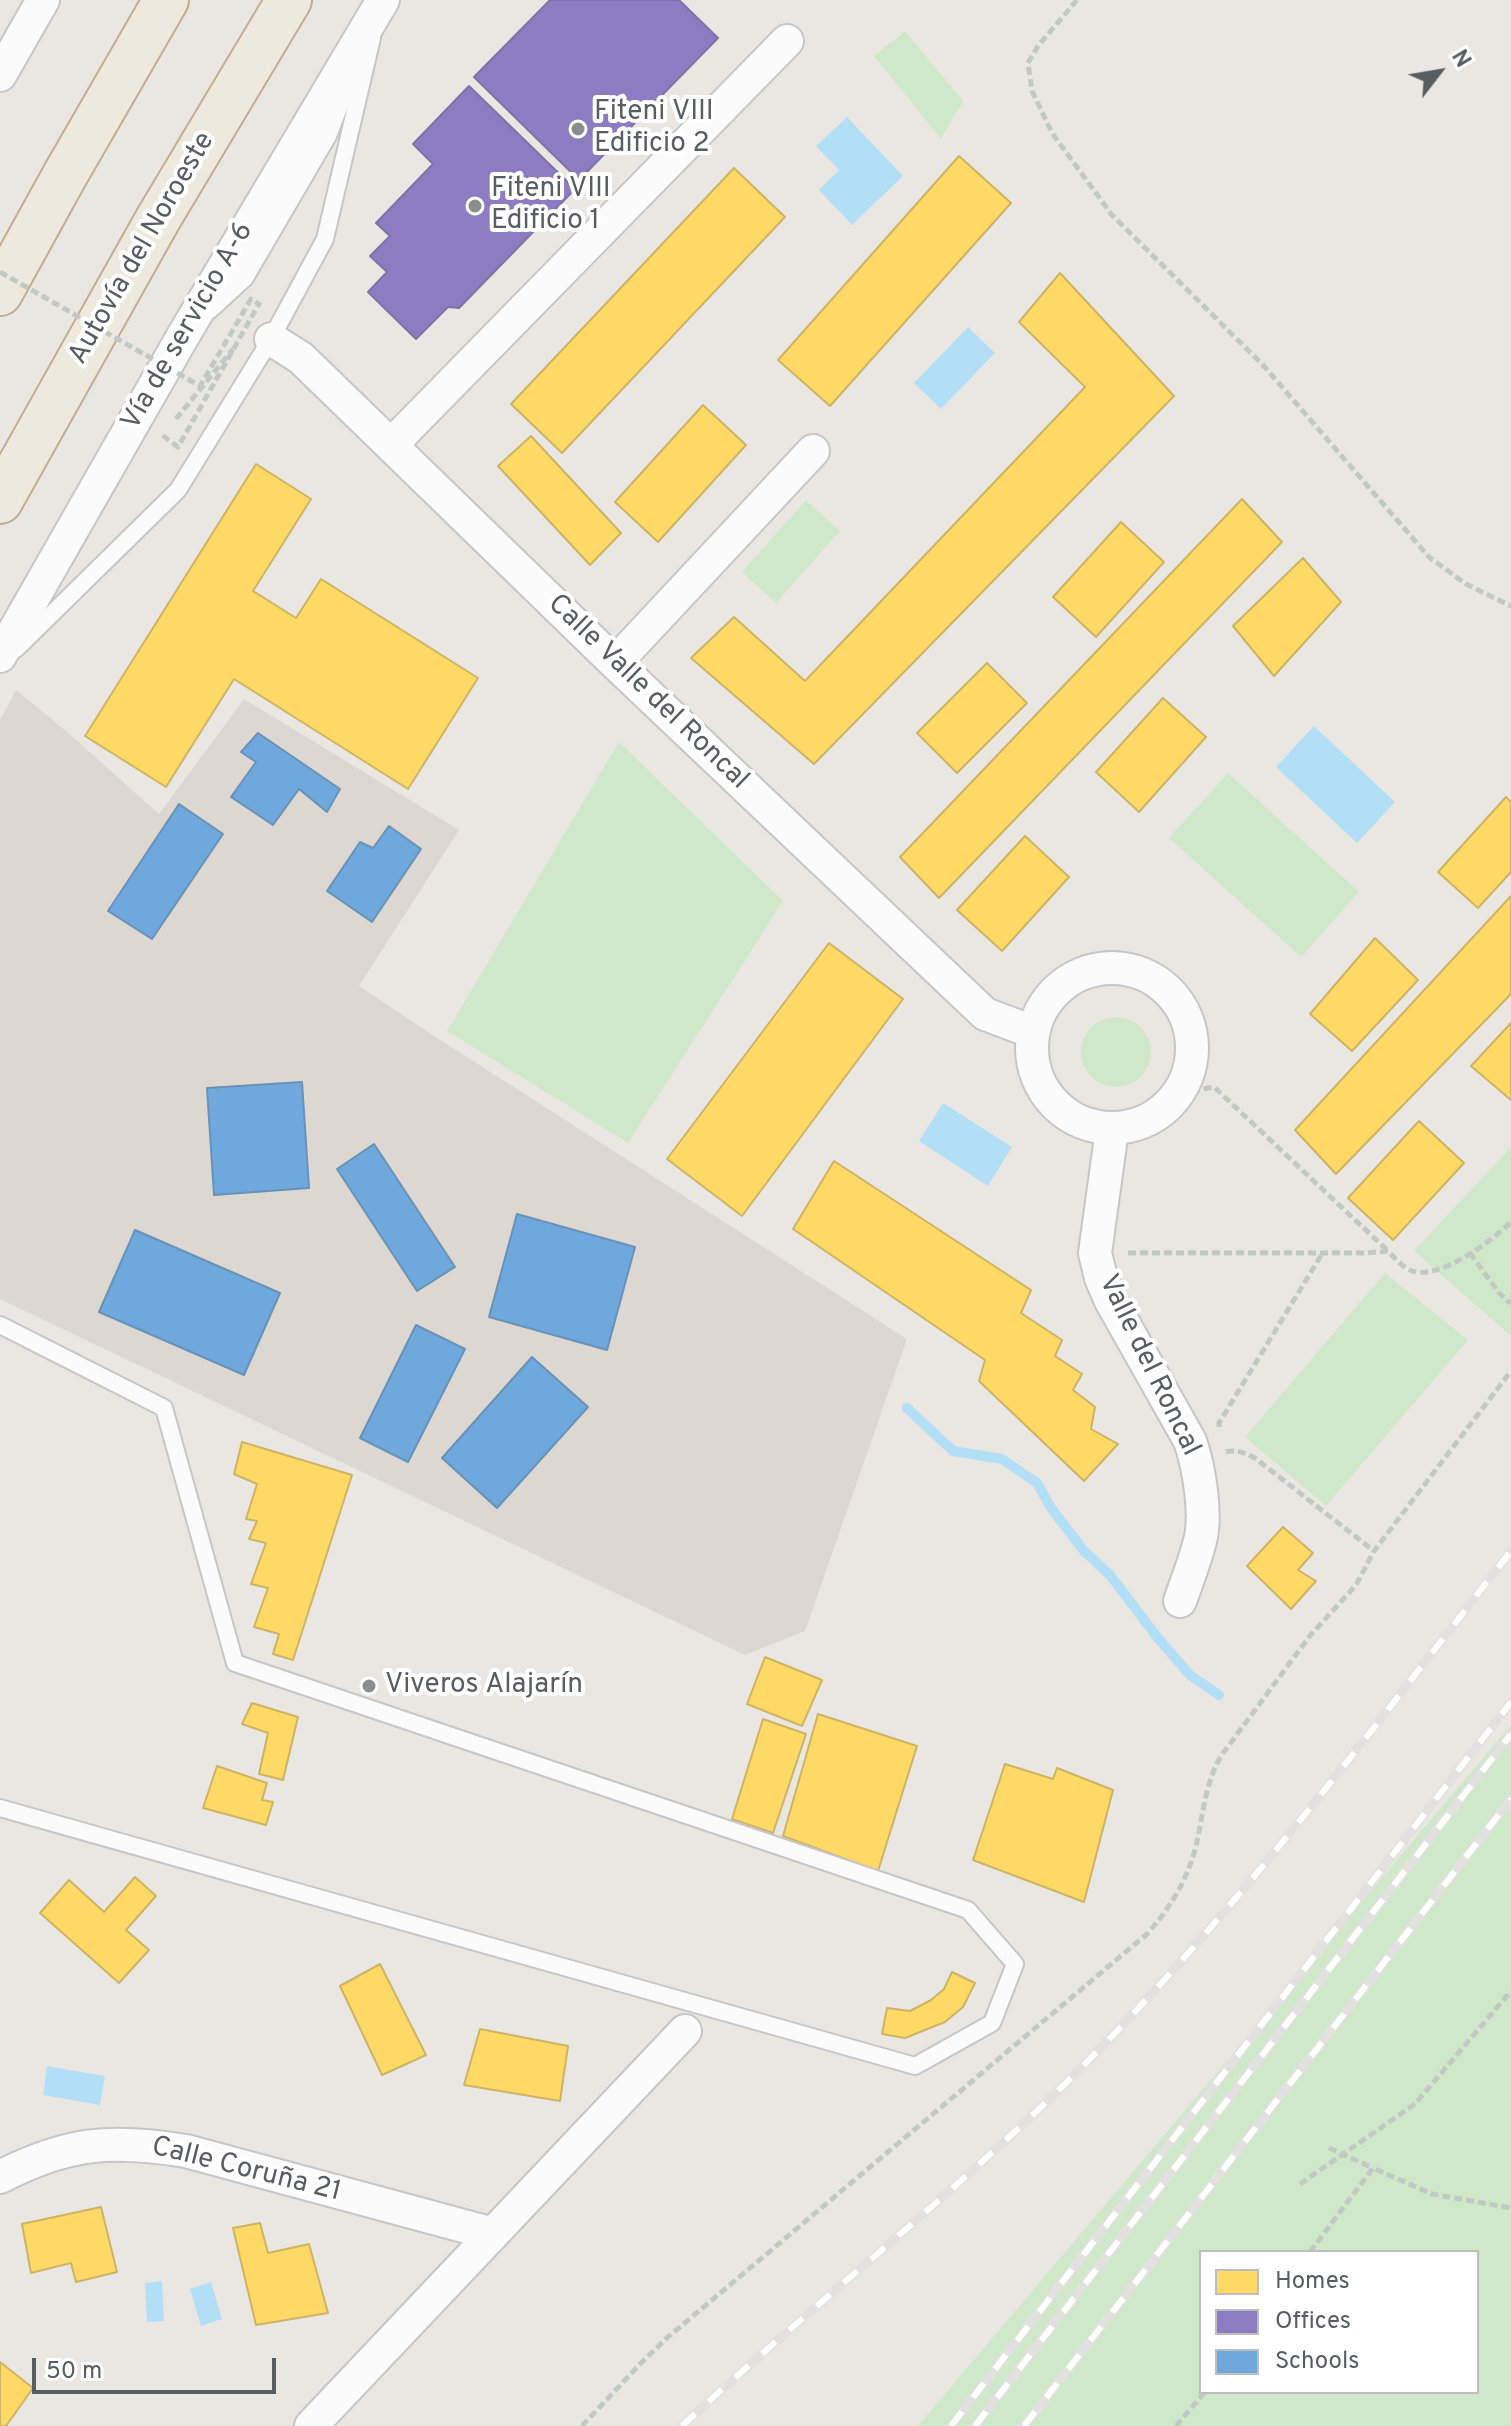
<!DOCTYPE html>
<html>
<head>
<meta charset="utf-8">
<style>
  body { margin:0 }
  #map { position:relative; width:1511px; height:2426px; overflow:hidden; background:#eae7e2; font-family:Overpass,sans-serif }
  canvas { display:block }
  .legend { position:absolute; left:1199px; top:2250px; width:280px; height:144px; box-sizing:border-box; background:#fff; border:2px solid #bcbec0; margin:0; padding:10px 14px; list-style:none; font-size:24px; color:#575d61 }
  .legend li { display:flex; align-items:center; gap:16px; height:40px }
  .legend b { width:40px; border:2px solid #bcbec0 }
  .north { position:absolute; left:1399px; top:32px; width:80px; height:80px; -webkit-text-stroke:6px #fff; paint-order:stroke; rotate:59deg; font-size:22px; font-weight:700; line-height:32px; text-align:center; color:#575d61 }
  .north::after { content:''; display:block; margin:auto; width:28px; height:36px; background:#575d61; clip-path:polygon(50% 0,100% 100%,50% 72%,0 100%) }
  .scale { position:absolute; left:32px; top:2358px; width:244px; height:36px; box-sizing:border-box; border:4px solid #575d61; border-top:0; padding-left:10px; font-size:24px; line-height:28px; white-space:nowrap; color:#575d61; -webkit-text-stroke:6px #fff; paint-order:stroke }
</style>
</head>
<body>
<div id="map">
<canvas width="1511" height="2426"></canvas>
<ul class="legend">
<li><b style="height:22px;background:#ffd966"></b>Homes</li>
<li><b style="height:22px;background:#8e7cc3"></b>Offices</li>
<li><b style="height:22px;background:#6fa8dc"></b>Schools</li>
</ul>
<div class="north">N</div>
<div class="scale">50 m</div>
</div>
<script>
const ctx = document.querySelector('canvas').getContext('2d');
ctx.lineJoin = 'round';
function fillPath(path, color) {
  ctx.fillStyle = color;
  ctx.fill(path, 'evenodd');
}
function trace(path, color, width, dash) {
  ctx.strokeStyle = color;
  ctx.lineWidth = width;
  ctx.lineCap = dash ? 'butt' : 'round';
  ctx.setLineDash(dash || []);
  ctx.stroke(path);
}
function drawText(font, color, halo, rows, align = 'center') {
  ctx.font = font + ' Overpass,sans-serif';
  ctx.lineWidth = 8;
  ctx.setLineDash([]);
  ctx.textBaseline = 'middle';
  ctx.strokeStyle = halo;
  ctx.fillStyle = color;
  for (const [text, x, y, turn = 0] of rows) {
    ctx.save();
    ctx.translate(x, y);
    ctx.rotate((+turn || 0) * Math.PI / 180);
    ctx.textAlign = isNaN(turn) ? turn : align;
    if (halo) ctx.strokeText(text, 0, 0);
    ctx.fillText(text, 0, 0);
    ctx.restore();
  }
}
fillPath(new Path2D(`
  M16,690L65,730L159,814L244,699L459,830L359,986L428,1032L907,1339L805,1631L745,1655L0,1299V720Z`), '#dcd8d1');
fillPath(new Path2D(`
  M905,31L963,101L941,139L874,56Z
  M806,500L840,531L776,603L742,572Z
  M619,742L783,901L628,1143L447,1031Z
  M1228,773L1359,892L1301,957L1169,838Z
  M1081 1052a35 35 0 1 1 70 0a35 35 0 1 1-70 0Z
  M1511,1147V1336L1414,1251Z
  M1385,1273L1468,1340L1326,1506L1245,1437Z
  M1511,1725V2426H918ZM1201,2252H1477V2392H1201Z`), '#d0e8ca');
fillPath(new Path2D(`
  M847,117L903,176L852,225L819,190L839,170L816,146Z
  M968,327L995,353L941,409L914,383Z
  M1314,726L1395,802L1357,843L1276,767Z
  M943,1103L1012,1147L988,1186L919,1141Z
  M47,2066L105,2076L100,2105L43,2095Z
  M162,2281L164,2321L147,2322L145,2283Z
  M211,2282L222,2319L201,2326L190,2289Z`), '#b3dff6');
const homes = new Path2D(`
  M959,156L1011,203L830,406L778,360Z
  M734,168L785,217L562,453L511,404Z
  M1060,273L1174,396L814,764L691,658L734,617L805,681L1085,387L1019,322Z
  M703,405L746,445L658,542L615,502Z
  M531,436L621,533L590,565L498,466Z
  M256,464L311,499L253,591L296,618L321,579L478,678L408,789L234,679L166,787L85,736Z
  M1242,499L1282,542L939,898L900,857Z
  M1121,522L1164,562L1096,637L1053,597Z
  M1303,558L1341,602L1274,676L1233,626Z
  M987,663L1027,703L957,773L917,733Z
  M1163,698L1206,737L1139,812L1096,772Z
  M1506,797L1511,802V872L1478,908L1438,872Z
  M1025,836L1069,877L1002,951L957,910Z
  M1511,896V994L1336,1174L1295,1130Z
  M1375,938L1418,980L1352,1051L1310,1014Z
  M829,943L903,999L742,1216L667,1159Z
  M1511,1023V1100L1471,1066Z
  M1419,1121L1464,1163L1393,1240L1348,1198Z
  M834,1161L1031,1290L1021,1313L1062,1340L1055,1356L1082,1374L1073,1390L1095,1407L1091,1429L1118,1444L1084,1481L979,1381L985,1360L793,1229Z
  M242,1442L352,1475L293,1660L273,1654L279,1634L254,1627L268,1588L251,1584L266,1543L249,1539L257,1521L246,1519L257,1484L234,1474Z
  M1283,1527L1313,1553L1298,1570L1316,1581L1291,1609L1247,1566Z
  M765,1657L822,1680L802,1726L747,1704Z
  M252,1703L298,1717L283,1780L259,1774L268,1733L242,1724Z
  M818,1714L917,1746L878,1871L783,1836Z
  M763,1719L806,1734L773,1833L732,1819Z
  M1005,1764L1053,1779L1057,1768L1113,1790L1084,1902L973,1860Z
  M217,1766L267,1783L262,1800L273,1802L266,1825L203,1808Z
  M135,1877L156,1896L126,1930L149,1950L119,1983L40,1913L69,1880L104,1912Z
  M380,1964L426,2055L382,2075L340,1986Z
  M952,1972L975,1983L963,2007L945,2022L905,2038L882,2034L887,2008L910,2011L931,2000L944,1989Z
  M480,2029L568,2046L560,2101L464,2085Z
  M101,2207L117,2272L76,2282L71,2263L31,2273L22,2224Z
  M260,2223L268,2253L309,2244L328,2313L256,2325L233,2228Z
  M0,2362L33,2388L6,2426H0Z`);
fillPath(homes, '#ffd966');
trace(homes, '#cdb464', 2);
const offices = new Path2D(`
  M550,0H679L718,38L579,180L474,77Z
  M469,86L575,189L459,308L448,307L416,339L368,292L387,272L370,256L390,236L376,223L433,164L413,144Z`);
fillPath(offices, '#8e7cc3');
trace(offices, '#7e73a6', 2);
const schools = new Path2D(`
  M258,733L340,789L327,812L299,789L273,825L231,797L256,762L241,752Z
  M179,804L223,834L152,939L108,911Z
  M389,826L421,849L372,922L327,891L360,842L373,848Z
  M302,1082L309,1188L214,1195L207,1088Z
  M374,1144L455,1267L417,1291L337,1169Z
  M517,1214L635,1247L607,1350L489,1317Z
  M135,1230L280,1293L244,1375L99,1312Z
  M416,1325L465,1349L408,1462L360,1438Z
  M532,1357L588,1407L497,1508L442,1458Z`);
fillPath(schools, '#6fa8dc');
trace(schools, '#6892b7', 2);
trace(new Path2D(`
  M907,1408L953,1451L1002,1459L1037,1483L1051,1508L1084,1551L1110,1575L1157,1637L1190,1675L1219,1695`), '#b3dff6', 10);
const lane = new Path2D(`
  M210,310L245,278L328,136L350,79
  M16,649L178,490L271,339L325,239L372,38
  M0,1325L164,1408L235,1663L968,1910L1015,1964L992,2023L915,2066L0,1808`);
const street = new Path2D(`
  M0,75L43,0
  M271,339L301,358L615,663L985,1014L1033,1032
  M391,445L787,41
  M0,656L183,336L383,0
  M615,663L813,451
  M1032 1048a80 80 0 1 1 160 0a80 80 0 1 1-160 0Z
  M1112,1130L1095,1253L1101,1278L1111,1301L1190,1441C1199,1467 1207,1514 1200,1541C1195,1561 1187,1581 1180,1601
  M0,2177C68,2142 111,2139 186,2151L493,2234
  M311,2426L685,2031`);
const highway = new Path2D(`
  M0,293L65,175L166,0
  M0,501L158,219L289,0`);
trace(lane, '#c7c6c6', 20);
trace(street, '#c7c6c6', 36);
trace(highway, '#c1ae90', 48);
trace(new Path2D(`
  M1077,0L1038,46L1028,63L1032,91L1052,133L1112,215L1263,365L1429,557L1466,584L1511,606
  M176,419L233,349
  M1180,1093L1214,1087L1388,1251
  M1128,1253H1366L1388,1251C1395,1258 1403,1268 1412,1271C1440,1280 1492,1241 1511,1222
  M1470,1253L1499,1293L1511,1304
  M1219,1427V1423L1322,1254
  M1226,1452C1237,1449 1244,1453 1255,1458L1374,1551
  M1329,2148L1373,2168
  M1300,2184L1415,2104L1511,1991
  M1310,2252L1373,2168L1432,2194L1511,2208
  M582,2426L640,2364L668,2337L1147,1934C1170,1908 1187,1881 1196,1846C1203,1816 1205,1783 1221,1756L1309,1637L1356,1585L1374,1551L1511,1371
  M1176,2426L1205,2392`), '#c2c9c5', 5, [8, 4]);
trace(lane, '#fcfbfb', 16);
trace(street, '#fcfbfb', 32);
trace(highway, '#eee9de', 44);
const rail = new Path2D(`
  M682,2426C812,2305 954,2195 1080,2069C1239,1909 1373,1728 1511,1551
  M951,2426L1511,1702
  M975,2426L1511,1734
  M1024,2426L1511,1799`);
trace(rail, '#e2e1e0', 9);
trace(rail, '#fff', 6, [18]);
trace(new Path2D(`
  M0,272L200,386L251,299L259,304L178,447L162,435`), '#c2c9c5', 5, [8, 4]);
for (const [x, y, r, color] of [
  [578,129,8,"#8a8d8e"],
  [475,206,8,"#8a8d8e"],
  [369,1686,8,"#8a8d8e"]
]) {
  const dot = new Path2D();
  dot.arc(x, y, r, 0, 2 * Math.PI);
  ctx.fillStyle = color;
  ctx.fill(dot);
  trace(dot, '#fff', 3);
}
drawText('28px', '#575d61', '#fff', [
  ["Fiteni VIII",594,113],
  ["Edificio 2",594,145],
  ["Fiteni VIII",491,190],
  ["Edificio 1",491,222],
  ["Viveros Alajarín",385,1686]
], 'left');
drawText('28px', '#575d61', '#fff', [
  ["Autovía del Noroeste",143,249,-60],
  ["Vía de servicio A-6",189,327,-60],
  ["Calle Valle del Roncal",647,693,44],
  ["Valle del Roncal",1148,1366,64],
  ["Calle Coruña 21",246,2171,14]
]);
</script>
</body>
</html>
